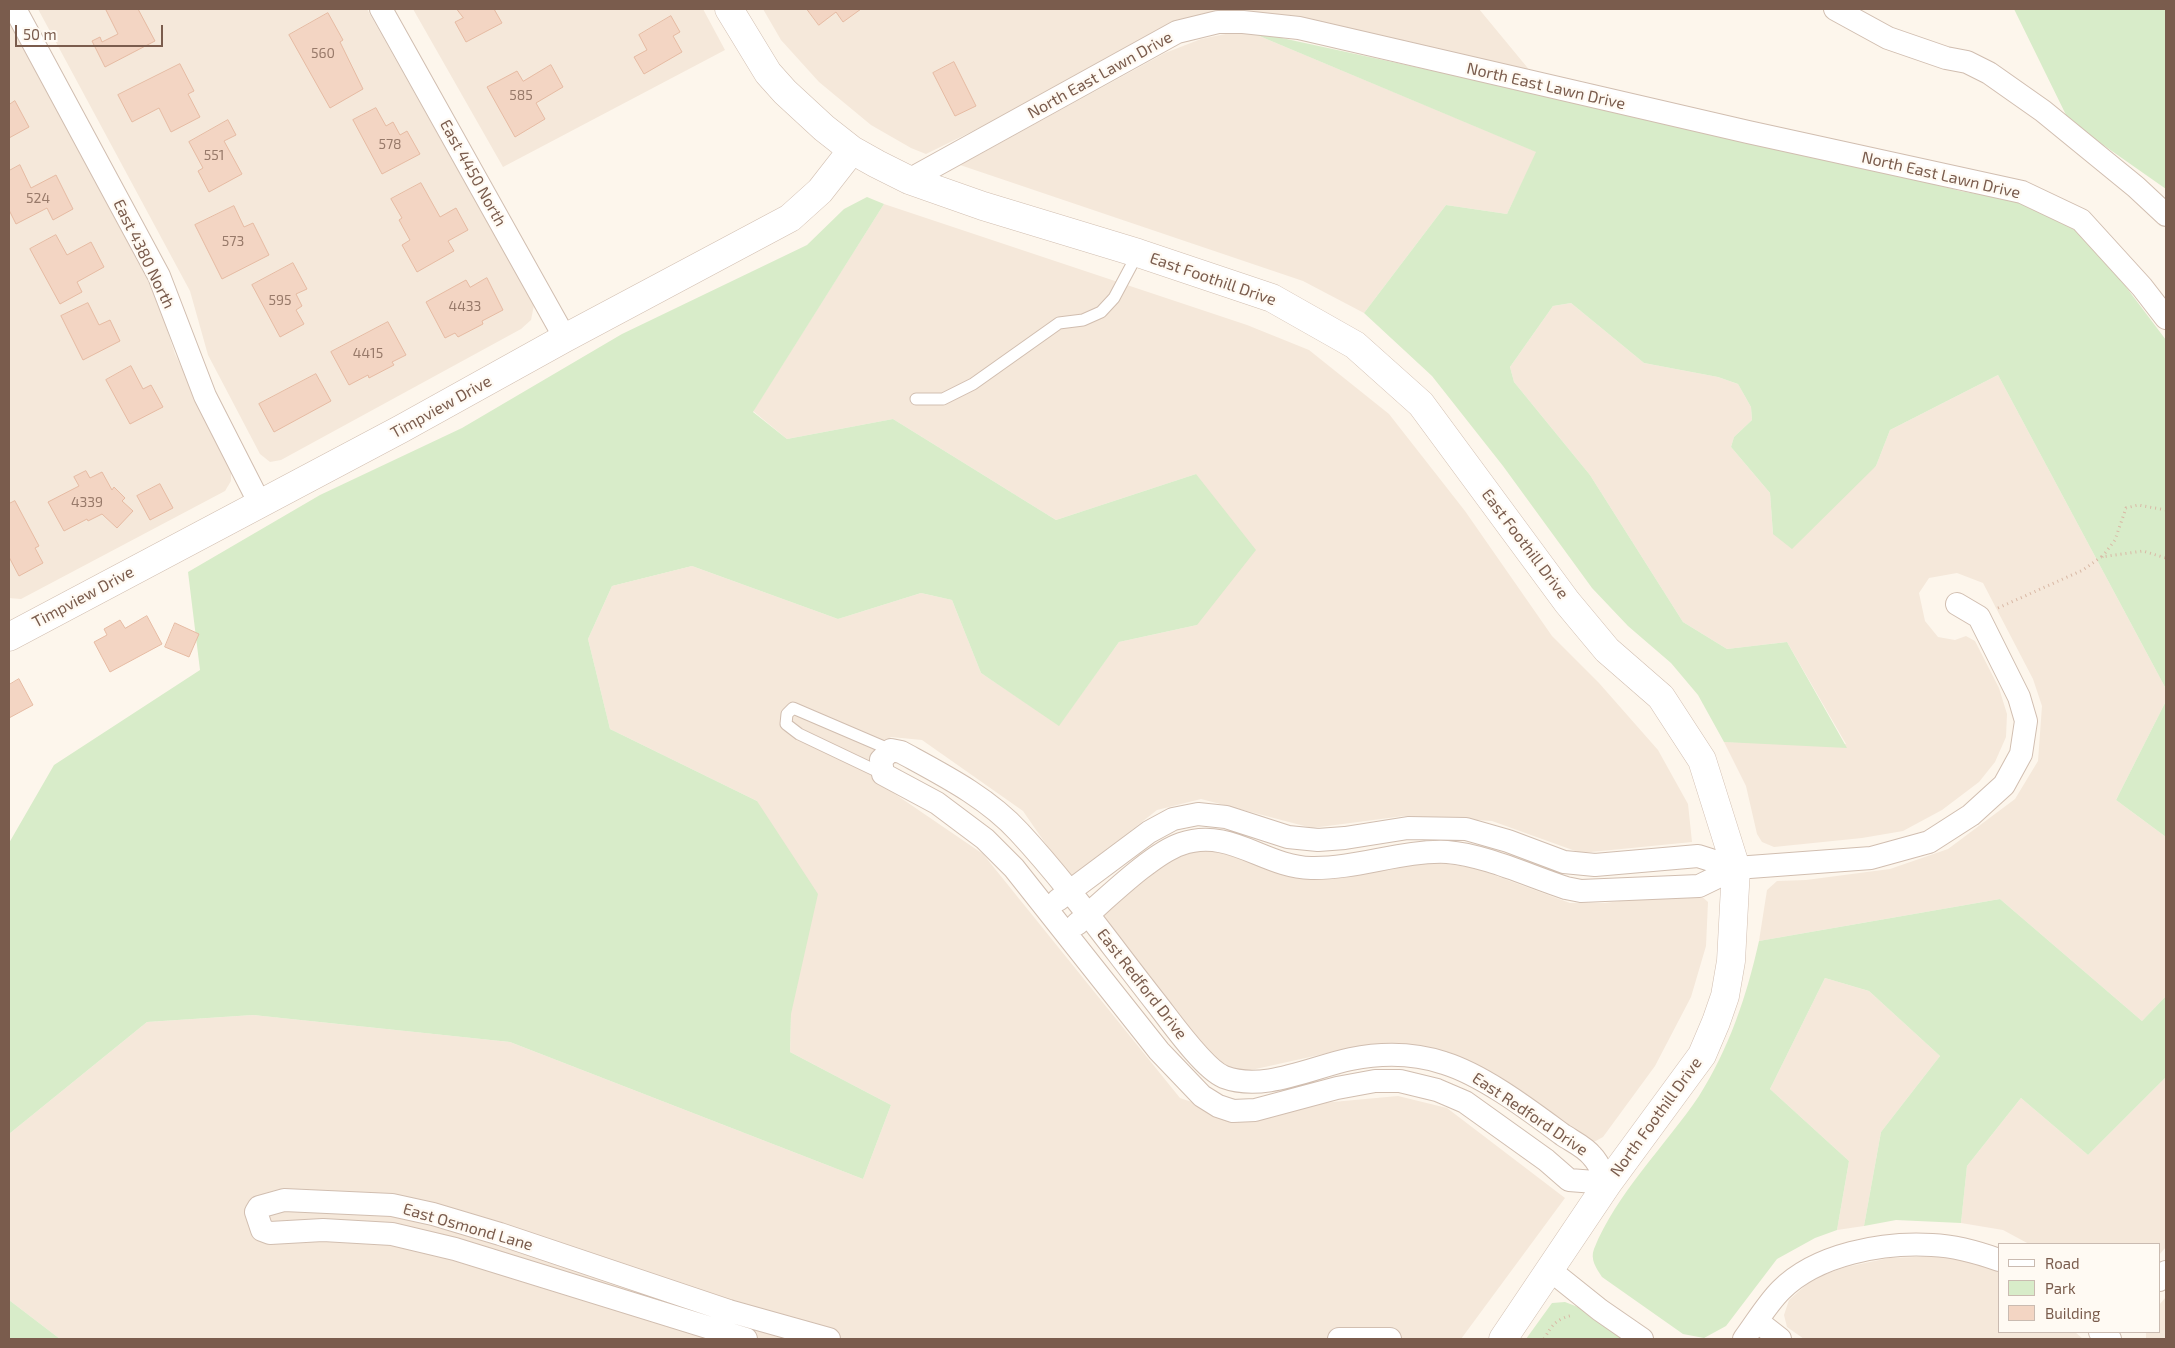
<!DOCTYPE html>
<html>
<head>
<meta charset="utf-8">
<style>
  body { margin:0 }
  #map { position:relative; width:2175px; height:1348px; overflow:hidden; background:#fdf6ec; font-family:"Exo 2",sans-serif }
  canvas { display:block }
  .frame { position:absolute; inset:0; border:10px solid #7a5c4d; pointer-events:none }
  .legend { position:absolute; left:1998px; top:1243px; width:162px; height:90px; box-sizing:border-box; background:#fffaf3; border:1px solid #cabbb1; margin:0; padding:6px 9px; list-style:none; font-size:15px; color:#7a5c4d }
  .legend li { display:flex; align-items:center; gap:10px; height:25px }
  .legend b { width:25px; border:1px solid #cabbb1 }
  .scale { position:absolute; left:15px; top:25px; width:148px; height:22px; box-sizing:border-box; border:2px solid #7a5c4d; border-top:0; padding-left:6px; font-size:15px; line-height:18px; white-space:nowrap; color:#7a5c4d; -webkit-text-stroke:4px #fffaf3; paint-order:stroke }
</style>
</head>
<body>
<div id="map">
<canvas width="2175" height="1348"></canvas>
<div class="frame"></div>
<ul class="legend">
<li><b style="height:6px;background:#fff"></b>Road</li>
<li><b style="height:14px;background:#d8ecc9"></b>Park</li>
<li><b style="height:14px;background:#f3d5c3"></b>Building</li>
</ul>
<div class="scale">50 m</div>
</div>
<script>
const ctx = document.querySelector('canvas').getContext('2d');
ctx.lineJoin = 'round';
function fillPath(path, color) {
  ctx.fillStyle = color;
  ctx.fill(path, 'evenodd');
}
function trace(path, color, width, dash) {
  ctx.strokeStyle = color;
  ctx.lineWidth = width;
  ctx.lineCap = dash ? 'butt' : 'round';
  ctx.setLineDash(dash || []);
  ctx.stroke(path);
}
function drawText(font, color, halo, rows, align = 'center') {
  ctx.font = font + ' "Exo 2",sans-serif';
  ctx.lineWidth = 4.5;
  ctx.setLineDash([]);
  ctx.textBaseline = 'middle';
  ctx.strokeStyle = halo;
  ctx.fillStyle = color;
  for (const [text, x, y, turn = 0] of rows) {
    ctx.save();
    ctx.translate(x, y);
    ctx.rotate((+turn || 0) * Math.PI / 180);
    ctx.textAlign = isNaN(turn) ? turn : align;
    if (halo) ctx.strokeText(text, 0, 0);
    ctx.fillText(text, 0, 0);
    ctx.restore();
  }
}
fillPath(new Path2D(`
  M38,9H367L534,305L531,320L521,329L281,460L270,462L260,454L208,355L190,291Z
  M413,9H703L725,50L503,167Z
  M763,9H1479L1531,72L1227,13L1065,86L926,154L911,148L871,125L819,82L781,40Z
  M9,20L147,279L160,308L175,354L231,468V481L225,491L21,599L9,598Z
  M1245,30L1537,152L1507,214L1446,205L1364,313L1303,281L960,165L1165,53L1201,39Z
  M884,204L1247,325L1309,350L1389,414L1465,511L1552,636L1599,683L1658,750L1688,804L1692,842L1581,853L1492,821L1404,816L1312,828L1201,799L1157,810L1070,879L1023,811L922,740L891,737L871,754L873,779L983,854L1180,1098L1251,1122L1322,1103L1398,1096L1447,1108L1565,1198L1461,1339H60L9,1300V1134L147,1022L253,1015L510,1042L863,1179L891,1105L790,1052L791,1014L757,801L610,729L588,639L612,586L692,566L838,619L921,593L952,600L981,673L1059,725L1119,642L1197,625L1196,474L1056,520L893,419L787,439L753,411Z
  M1571,303L1644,363L1718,377L1738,384L1751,407L1752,420L1734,437L1731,447L1770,493L1773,534L1876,466L1890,430L1998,375L2166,689V701L2116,800L2166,837V996L2142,1021L2000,899L1759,941L1767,890L1777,881L1806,880L1890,869L1948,849L2015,799L2038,761L2042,706L2033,679L1983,583L1957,573L1929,578L1919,593L1925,621L1938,637L1955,640L1966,636L1975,641L1999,688L2007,714L2006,737L1995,762L1979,782L1942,810L1903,831L1862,838L1774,847L1762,842L1757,834L1746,786L1724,742L1846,744L1787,642L1727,649L1683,622L1590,475L1514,382L1510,367L1553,306Z
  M1187,850H1206L1403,864L1440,863L1475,868L1570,903H1605L1688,892L1699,894L1708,902L1706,946L1691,997L1655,1066L1603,1137L1592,1143L1499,1083L1337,1051L1233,1074L1215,1063L1104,919L1107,907L1166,860Z
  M1825,978L1869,991L1940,1056L1881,1132L1864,1226L1837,1230L1849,1161L1770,1089Z
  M2166,1077V1247L2159,1255V1244H2029L2003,1230L1961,1223L1967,1166L2021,1098L2088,1155Z
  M1941,1256L1999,1269V1332H2075L2083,1339H1804L1787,1327L1784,1315L1789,1300L1814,1278L1846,1267L1889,1258Z
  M2166,1297V1339H2146V1332H2159V1305Z`), '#f5e8da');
fillPath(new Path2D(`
  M2014,9H2166V189L2069,121Z
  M1245,30L1867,165L1960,191L2030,203L2090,239L2166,340V689L1998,375L1890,430L1876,466L1792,549L1773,534L1770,493L1731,447L1734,437L1752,420L1751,407L1738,384L1718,377L1644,363L1571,303L1553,306L1510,367L1514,382L1590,475L1683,622L1727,649L1787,642L1847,748L1724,742L1698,695L1671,663L1628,626L1592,588L1503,466L1432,376L1364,313L1446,205L1507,214L1536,152Z
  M867,197L884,204L753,412L787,439L893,419L1056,520L1196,474L1256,550L1197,625L1119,642L1059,726L981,673L952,600L921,593L838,619L692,566L612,586L588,639L610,729L757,801L818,894L791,1014L790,1052L891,1105L863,1179L510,1042L253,1015L147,1022L9,1134V843L54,765L200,670L188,572L320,495L462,428L622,334L807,245L844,209Z
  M2166,701V837L2116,800Z
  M2000,899L2142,1021L2166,996V1077L2088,1155L2021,1098L1967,1166L1961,1223L1896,1220L1864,1226L1881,1132L1940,1056L1869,991L1825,978L1770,1089L1849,1161L1837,1230L1815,1238L1777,1259L1726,1326L1704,1338L1683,1334L1602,1277C1596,1268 1590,1259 1594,1249C1616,1194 1666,1145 1699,1096C1729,1049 1747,995 1759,941Z
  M9,1300L60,1339H9Z
  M1565,1302L1578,1307L1624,1339H1526L1552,1303Z`), '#d8ecc9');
const building = new Path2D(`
  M109,9H138L155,41L105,67L92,41L100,37L102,42L118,34L106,10Z
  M457,9H494L502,23L466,42L455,22L463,18Z
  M807,9H861L843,22L836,12L819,25Z
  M328,13L343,40L340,42L363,89L330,108L289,35Z
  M671,16L680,32L673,36L682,52L644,74L634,57L647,50L639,35Z
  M954,62L976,106L955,116L933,73Z
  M180,64L194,91L188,94L200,117L171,132L159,108L132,122L118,95Z
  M551,65L563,87L536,103L545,119L515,137L487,87L517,71L523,81Z
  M15,101L29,127L9,138V105Z
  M376,108L386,126L393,122L400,135L407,131L420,154L382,174L353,120Z
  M228,120L236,135L224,141L242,174L209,192L198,171L203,168L189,142Z
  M20,165L31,188L56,175L73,209L53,220L47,208L16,224L9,210V171Z
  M421,183L440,217L456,208L468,230L448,241L454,251L417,272L402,245L410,240L399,220L402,218L391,199Z
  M234,206L244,227L253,223L269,255L222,279L195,225Z
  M56,235L67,255L91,242L104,267L77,282L82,292L60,304L30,249Z
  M293,263L307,289L296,294L302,306L296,310L304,324L280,337L252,285Z
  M487,278L503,310L482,321L483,324L458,337L455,333L445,338L426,302L466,280L470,287Z
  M88,303L99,325L110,320L120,341L83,360L61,316Z
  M388,322L406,355L392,362L394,365L369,378L368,375L349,385L331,352Z
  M131,366L143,389L151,385L163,407L130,424L106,380Z
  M316,374L331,401L274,432L259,404Z
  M86,471L90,478L102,472L112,490L114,487L125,498L122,501L133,511L117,528L102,514L88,521L87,519L64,531L48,502L79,486L74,477Z
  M160,484L173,508L150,520L137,496Z
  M15,501L39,546L35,548L43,563L19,576L9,557V504Z
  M147,616L162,644L110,672L94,642L107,635L104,629L120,620L125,628Z
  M175,623L199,634L189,657L165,647Z
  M19,679L33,705L9,718V685Z`);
fillPath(building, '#f3d5c3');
trace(building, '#e6bba3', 1);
const service = new Path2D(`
  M916,399H943L973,384L1059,323L1083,320L1101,312L1114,298L1138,253
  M883,774L799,734L786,724L787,714L793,708L891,750`);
const minor = new Path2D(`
  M15,9L159,276L205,396L260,504
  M381,9L565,338
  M1835,9L1888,38L1946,58L1967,62L1989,73L2043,111L2136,187L2166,215
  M909,180L1177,32L1218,22H1243L1299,28L1748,132L2022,192L2081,220L2142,287L2166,318
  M891,750L901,752C943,775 987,797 1019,832C1069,886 1112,947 1157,1004C1171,1022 1204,1069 1224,1077C1264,1092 1312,1067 1351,1059C1381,1053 1414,1053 1444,1063C1483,1075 1529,1110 1563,1135C1572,1141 1585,1147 1592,1156C1599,1163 1603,1174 1608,1183L1569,1180L1546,1160L1465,1102L1437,1090L1400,1081H1375L1337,1088L1255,1110L1233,1111L1218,1106L1202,1096L1159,1051L1014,868L985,839L937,803L883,774L881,760Z
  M1058,900L1149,832L1173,819L1198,814L1226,817L1288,837L1318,840L1345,838L1408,828L1466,829L1508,841L1564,862L1595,865L1698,856L1736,868L1871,858L1929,842L1971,815L2004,785L2021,754L2026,721L2019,697L1979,617L1957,604
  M1077,924C1103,902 1151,854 1181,844C1230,827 1264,867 1311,868C1357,869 1402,850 1447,852C1485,855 1529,876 1566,888L1581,891L1699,886L1736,868
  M1550,1270L1600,1310L1642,1339
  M2159,1280L2166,1272
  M1757,1321L1780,1339
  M2100,1332L2110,1339
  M746,1339L455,1249L392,1234L323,1230L270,1233L262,1230L256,1212L259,1207L284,1200L392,1205L433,1214L500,1234L729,1311L829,1339
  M1339,1339H1390
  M1744,1339C1756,1323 1767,1304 1781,1290C1817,1254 1883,1242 1932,1245C1955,1246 1977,1252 1999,1260`);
const tertiary = new Path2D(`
  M729,9L768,73L785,92L824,128L852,150L877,164L909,180L983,206L1138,253L1272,298L1355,345L1421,404L1567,602L1607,650L1661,697L1702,760L1736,868L1731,961L1725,996L1716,1022L1702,1055L1608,1183L1503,1339
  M9,637L401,429L565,338L790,218L820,191L852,150`);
trace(service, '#d1beb0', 13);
trace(minor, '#d1beb0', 24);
trace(tertiary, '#d1beb0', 29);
trace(new Path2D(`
  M2102,557L2115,540L2126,508L2138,505L2166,510
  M1998,608L2083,570L2101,557L2143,551L2166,558
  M1544,1339C1552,1325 1556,1319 1573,1315`), '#d9b8a5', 3, [1, 4]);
trace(service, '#fff', 11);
trace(minor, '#fff', 22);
trace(tertiary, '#fff', 28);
drawText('14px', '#987a6a', null, [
  ["560",323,53],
  ["585",521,95],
  ["578",390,144],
  ["551",214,155],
  ["524",38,198],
  ["573",233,241],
  ["595",280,300],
  ["4433",465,306],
  ["4415",368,353],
  ["4339",87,502]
]);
drawText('16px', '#7a5c4d', '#fffaf3', [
  ["North East Lawn Drive",1100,75,-29],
  ["North East Lawn Drive",1546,86,13],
  ["East 4450 North",473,173,61],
  ["North East Lawn Drive",1941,175,13],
  ["East 4380 North",144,254,64],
  ["East Foothill Drive",1213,279,19],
  ["Timpview Drive",441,407,-29],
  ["East Foothill Drive",1525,544,53],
  ["Timpview Drive",83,597,-28],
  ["East Redford Drive",1142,984,52],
  ["East Redford Drive",1530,1114,34],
  ["North Foothill Drive",1656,1117,-54],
  ["East Osmond Lane",468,1227,16]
]);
</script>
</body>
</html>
